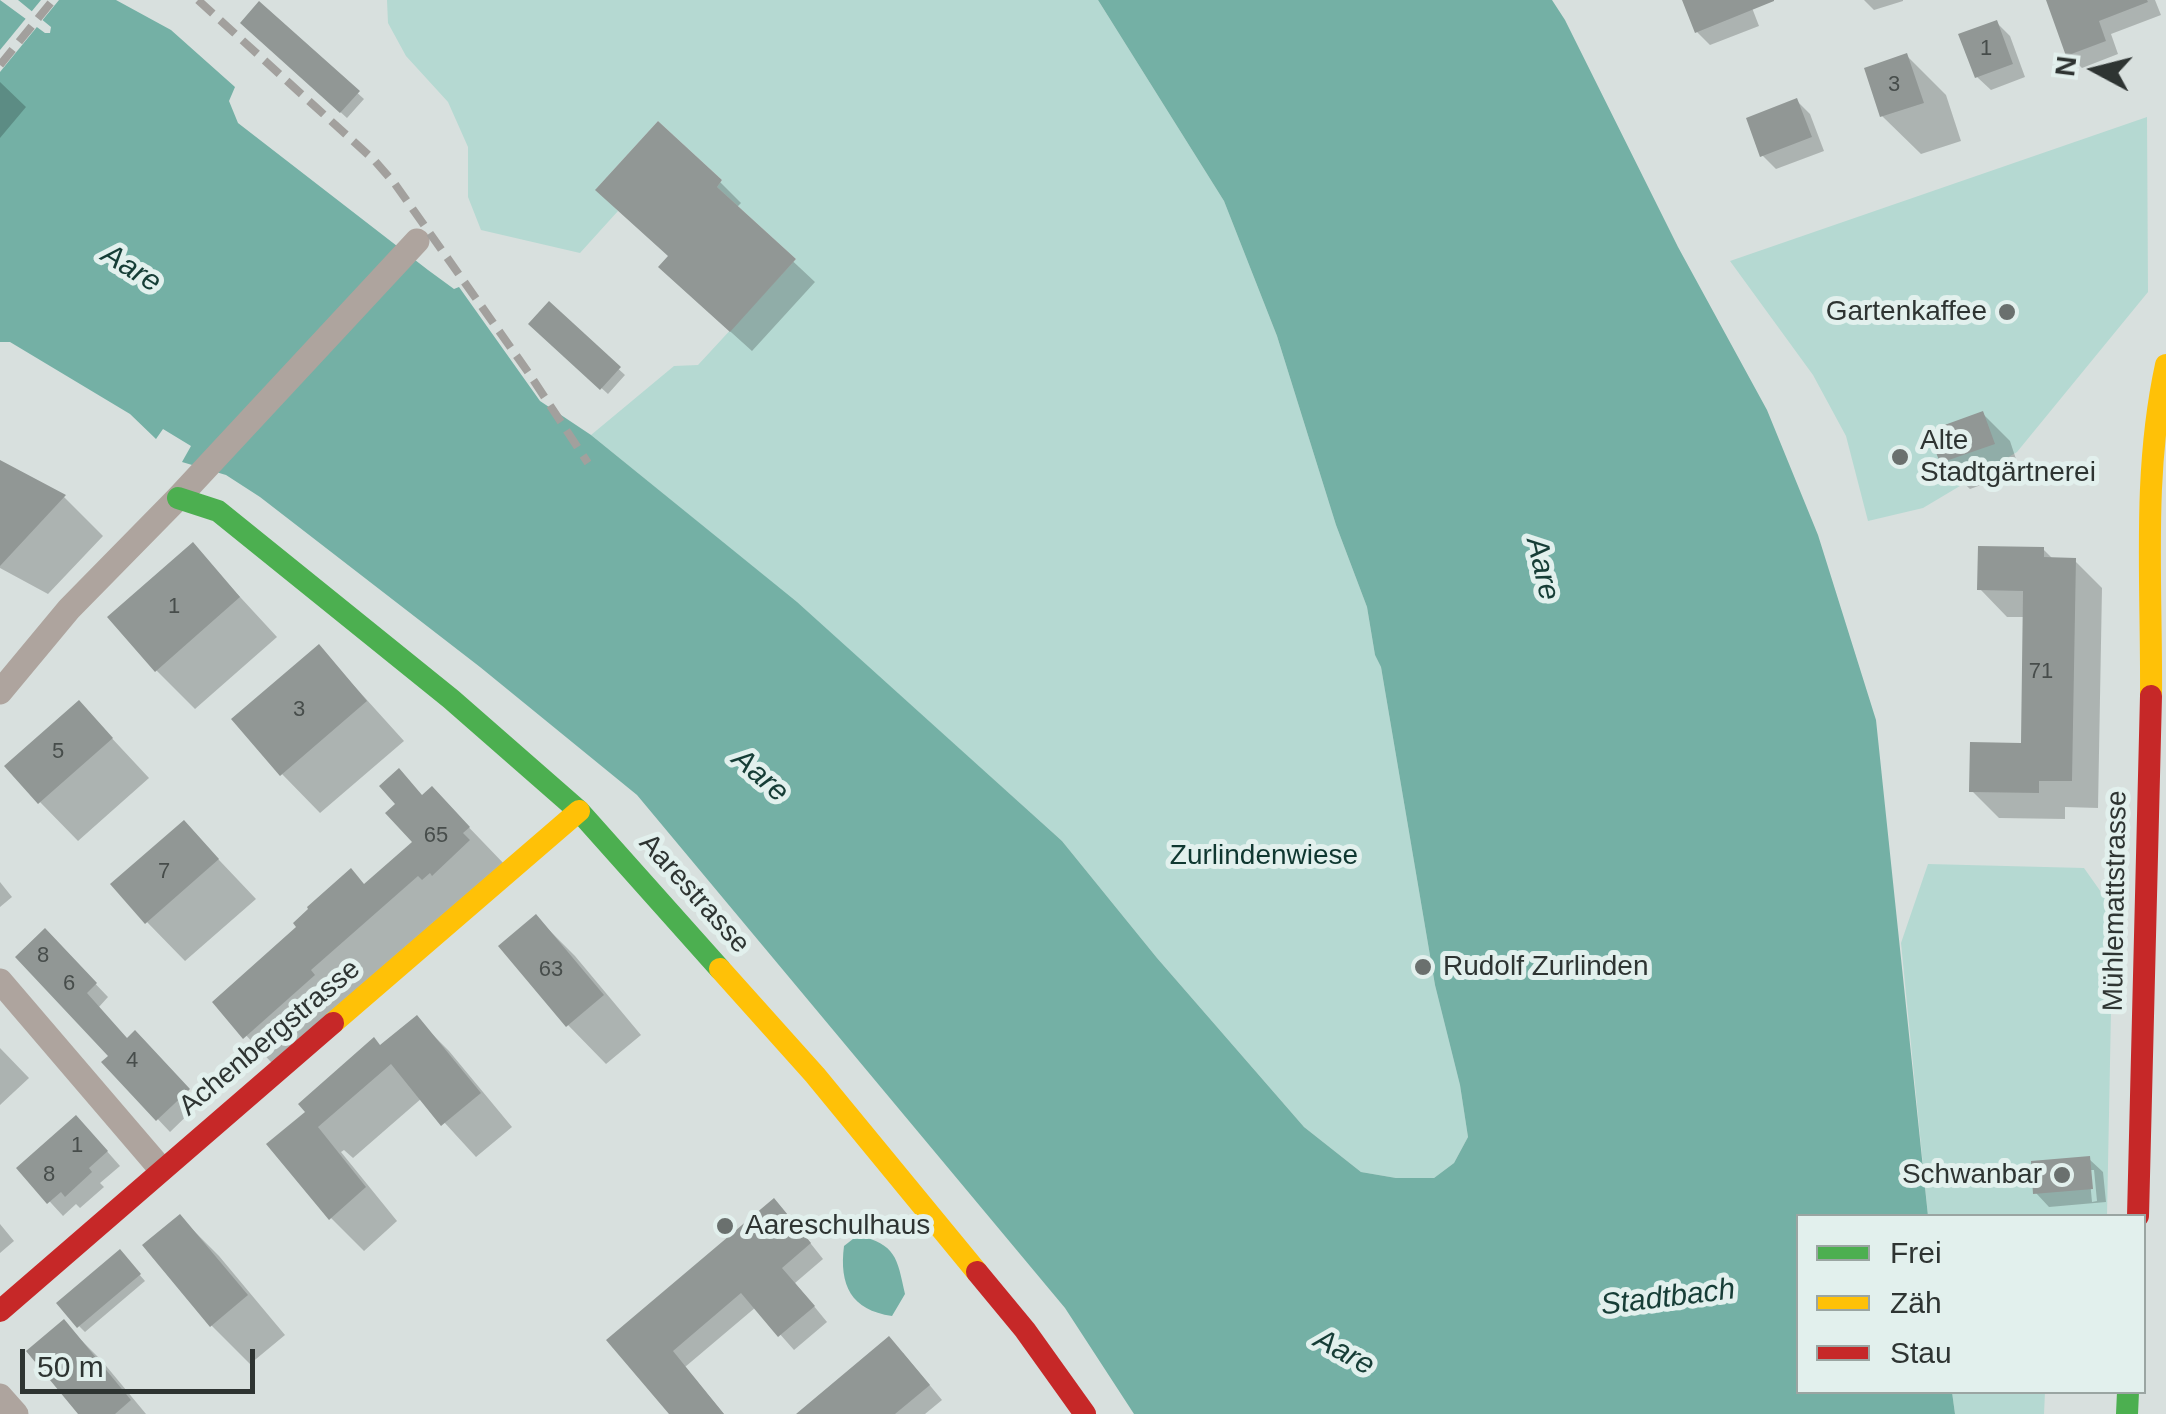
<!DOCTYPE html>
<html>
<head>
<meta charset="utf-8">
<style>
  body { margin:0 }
  #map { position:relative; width:2166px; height:1414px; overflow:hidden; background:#d8e0de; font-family:Helvetica,sans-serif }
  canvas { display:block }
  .legend { position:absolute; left:1796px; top:1214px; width:350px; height:180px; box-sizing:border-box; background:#e2f0ed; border:2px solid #9aa5a2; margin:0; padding:12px 18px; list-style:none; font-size:30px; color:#2e3432 }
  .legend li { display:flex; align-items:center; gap:20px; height:50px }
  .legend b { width:50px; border:2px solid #9aa5a2 }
  .north { position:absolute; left:2046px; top:20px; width:100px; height:100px; -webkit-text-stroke:8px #e2f0ed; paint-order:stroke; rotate:277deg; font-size:28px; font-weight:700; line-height:40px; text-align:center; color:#2e3432 }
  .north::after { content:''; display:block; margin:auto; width:35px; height:45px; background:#2e3432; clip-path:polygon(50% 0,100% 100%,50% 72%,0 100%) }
  .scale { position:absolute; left:20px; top:1349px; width:235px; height:45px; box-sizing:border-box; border:5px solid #2e3432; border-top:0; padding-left:12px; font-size:30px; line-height:35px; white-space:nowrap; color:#2e3432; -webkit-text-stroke:8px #e2f0ed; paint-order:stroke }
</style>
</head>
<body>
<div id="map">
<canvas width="2166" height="1414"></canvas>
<ul class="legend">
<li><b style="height:12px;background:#4caf50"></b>Frei</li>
<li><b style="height:12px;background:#ffc107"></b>Zäh</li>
<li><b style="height:12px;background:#c62828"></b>Stau</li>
</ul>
<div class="north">N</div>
<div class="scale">50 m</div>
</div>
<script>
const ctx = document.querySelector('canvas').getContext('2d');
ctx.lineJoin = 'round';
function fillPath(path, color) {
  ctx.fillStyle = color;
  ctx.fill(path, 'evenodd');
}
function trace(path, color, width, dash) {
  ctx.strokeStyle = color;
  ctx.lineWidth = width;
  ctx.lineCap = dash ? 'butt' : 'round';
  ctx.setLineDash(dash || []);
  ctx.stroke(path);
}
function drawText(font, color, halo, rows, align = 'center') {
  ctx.font = font + ' Helvetica,sans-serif';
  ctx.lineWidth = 10;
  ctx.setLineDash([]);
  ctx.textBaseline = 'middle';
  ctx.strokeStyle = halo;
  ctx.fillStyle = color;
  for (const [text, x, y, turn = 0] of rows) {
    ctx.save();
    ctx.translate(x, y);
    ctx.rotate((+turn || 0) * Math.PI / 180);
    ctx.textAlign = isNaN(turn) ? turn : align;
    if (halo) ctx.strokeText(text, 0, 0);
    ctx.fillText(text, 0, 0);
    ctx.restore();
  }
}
fillPath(new Path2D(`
  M387,0H1098L1224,201L1277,336L1336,525L1367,607L1375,655L1381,667L1435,985L1460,1085L1468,1137L1454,1163L1434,1178H1396L1361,1172L1304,1127L1157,958L1062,841L797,603L591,435L674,366L698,365L796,259L717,187L722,180L658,121L596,189L618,211L580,253L481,230L468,197V147L448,102L406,56L388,23Z
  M2147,117L2148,292L2017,452L1923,508L1868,521L1846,436L1813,375L1730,261Z
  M1928,864L2084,868L2113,909L2107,1216H1928L1901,943Z
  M1952,1392H2045L2044,1414H1955Z`), '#b5d9d2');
fillPath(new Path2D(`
  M0,0L45,33H50L51,27L18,0H116L171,30L235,87L229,101L238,123L428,270L454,289L459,287L540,401L591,435L797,602L1062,841L1157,958L1304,1127L1361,1172L1396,1178H1434L1454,1163L1468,1137L1460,1085L1435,985L1381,667L1375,655L1367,607L1336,525L1277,336L1224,201L1098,0H1552L1565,20L1678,247L1767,410L1818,535L1876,720L1928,1216H1798V1392H1952L1955,1414H1134L1065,1308L637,795L480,667L260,497L226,475L182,462L191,446L163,429L156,439L130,414L10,342H0Z
  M858,1235C896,1245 897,1257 905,1294L892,1316C851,1310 839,1285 844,1246Z`), '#74b0a5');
fillPath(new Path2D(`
  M41,0H59L0,72V50Z`), '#d8e0de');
fillPath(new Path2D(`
  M1684,0H1749L1759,26L1710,45L1697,32Z
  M1864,0H1903V1L1874,10Z
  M2057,0H2155L2161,15L2111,34L2118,54L2082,68L2068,54Z
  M259,4L364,99L347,118L243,23Z
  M1996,22L2010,36L2025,77L1991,90L1977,77Z
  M1907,56L1946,95L1961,141L1921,154L1882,116Z
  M0,82L26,107L0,138Z
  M1797,101L1810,114L1824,151L1776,169L1762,155Z
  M720,182L741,203L736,208L815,282L752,351L682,288L671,257L619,210Z
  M549,305L625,375L608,394L531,324Z
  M1983,414L2010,441L2020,471L1970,489L1942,462Z
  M0,463L64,497L103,536L48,594L0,568Z
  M193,546L277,637L195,709L156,670Z
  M2043,549L2054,560H2074L2102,588L2098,808L2065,807V819L1999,818L1972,791L2023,746L2025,617H2007L1980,589Z
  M319,647L404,741L320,813L282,774Z
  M79,703L149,778L78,841L40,802Z
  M432,789L507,867L284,1076L215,1002L365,886L415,843L424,797Z
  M184,823L256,899L185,961L147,922Z
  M0,882L12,897L0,907Z
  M536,917L575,956L641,1035L606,1064L568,1025Z
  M45,931L108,997L98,1008L127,1041L135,1034L200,1103L170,1132L104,1062L111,1056Z
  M416,1018L449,1051L512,1127L476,1157L422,1098L353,1158L344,1150L341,1152L397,1221L364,1251L331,1218L270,1144Z
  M0,1048L29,1078L0,1105Z
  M90,1132L120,1166L100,1183L104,1187L80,1208L76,1204L63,1216L19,1168Z
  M2089,1159L2103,1172L2106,1202L2049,1207L2036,1193ZM2089,1170H2094L2097,1201L2092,1202Z
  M788,1215L823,1259L795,1283L827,1322L794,1350L756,1307L685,1367L724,1414H673L610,1340Z
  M180,1217L219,1256L285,1335L250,1364L211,1325Z
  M0,1224L14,1241L0,1253Z
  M125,1258L145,1281L85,1332L79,1326Z
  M64,1323L102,1361L146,1414H82Z
  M903,1353L942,1400L925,1414H800Z`), '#0003');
fillPath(new Path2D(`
  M1682,0H1774V1L1695,33Z
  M2046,0H2147L2148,2L2099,21L2106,41L2066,56Z
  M259,1L360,91L340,113L240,23Z
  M1997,20L2013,64L1975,78L1958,34Z
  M1907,53L1924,103L1880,117L1864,68Z
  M1797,98L1812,137L1760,157L1746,118Z
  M658,121L722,180L717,187L796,259L730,332L658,267L668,256L595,190Z
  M549,301L621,367L600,390L528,324Z
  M1983,411L1995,444L1940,463L1928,431Z
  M0,460L66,495L0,566Z
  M193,542L240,597L155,672L107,617Z
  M1978,546L2044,547V557L2076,558L2072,781H2039V793L1969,792L1970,742L2021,743L2023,591L1977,590Z
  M319,644L367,701L280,776L231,719Z
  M79,700L113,738L38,804L4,766Z
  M399,768L422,795L432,786L470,827L463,833L470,840L432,876L430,873L422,880L418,876L311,970L315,975L243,1039L212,1002L296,927L293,923L308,909L307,907L351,868L364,884L412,842L385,813L395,804L379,786Z
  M184,820L219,859L145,924L110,884Z
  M536,914L604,995L566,1027L498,946Z
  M45,928L97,983L87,993L127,1038L135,1030L190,1089L156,1121L101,1062L108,1056L15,957Z
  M417,1015L481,1093L441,1126L391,1064L318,1127L314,1122L366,1187L329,1220L266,1144L305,1112L298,1104L374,1037L380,1045Z
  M76,1115L108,1151L89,1168L92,1172L65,1197L61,1192L47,1204L16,1168Z
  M2090,1156L2093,1189L2033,1194L2031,1161Z
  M774,1198L811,1243L782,1268L815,1306L778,1337L741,1293L673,1351L724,1414H669L606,1340Z
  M180,1214L248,1295L210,1327L142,1245Z
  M120,1249L141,1274L77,1328L56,1303Z
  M64,1319L131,1400L115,1414H78L26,1351Z
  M889,1336L930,1385L895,1414H796Z`), '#919795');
trace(new Path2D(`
  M0,692L69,609L178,498L417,241
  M0,981L161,1169
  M0,1396L16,1414`), '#aea49e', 25);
trace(new Path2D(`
  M178,498L218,511L451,699L579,811L720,969
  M2127,1414L2128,1392`), '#4caf50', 22);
trace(new Path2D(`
  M2151,696C2152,585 2142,475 2166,365
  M720,969L815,1075L977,1272
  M333,1023L579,811`), '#ffc107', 22);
trace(new Path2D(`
  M2138,1216L2151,696
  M977,1272L1025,1330L1085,1414
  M0,1311L333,1023`), '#c62828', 22);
trace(new Path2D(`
  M198,0L375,161L395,184L528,372L588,463
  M0,65L53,0`), '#a2a09d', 8, [20, 10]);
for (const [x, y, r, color] of [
  [2007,312,10,"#6a706e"],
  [1900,457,10,"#6a706e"],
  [1423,967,10,"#6a706e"],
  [2062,1175,10,"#6a706e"],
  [725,1226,10,"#6a706e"]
]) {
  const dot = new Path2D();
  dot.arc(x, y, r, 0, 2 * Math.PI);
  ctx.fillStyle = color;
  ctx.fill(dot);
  trace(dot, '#e2f0ed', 4);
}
drawText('22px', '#474d4b', null, [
  ["1",1986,49],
  ["3",1894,85],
  ["1",174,607],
  ["71",2041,672],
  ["3",299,710],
  ["5",58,752],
  ["65",436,836],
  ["7",164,872],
  ["8",43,956],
  ["63",551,970],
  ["6",69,984],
  ["4",132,1061],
  ["1",77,1146],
  ["8",49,1175]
]);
drawText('28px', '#2e3432', '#e2f0ed', [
  ["Gartenkaffee",1987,312,"right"],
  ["Alte",1920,441],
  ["Stadtgärtnerei",1920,473],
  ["Rudolf Zurlinden",1443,967],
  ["Schwanbar",2042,1175,"right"],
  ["Aareschulhaus",745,1226]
], 'left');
drawText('28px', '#0f3730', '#e2f0ed', [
  ["Zurlindenwiese",1264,856]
]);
drawText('28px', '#2e3432', '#e2f0ed', [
  ["Aarestrasse",694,894,48],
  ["Mühlemattstrasse",2116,901,-89],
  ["Achenbergstrasse",270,1038,-40]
]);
drawText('italic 30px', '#163d36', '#e2f0ed', [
  ["Aare",131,269,32],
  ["Aare",1542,569,77],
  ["Aare",760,776,41],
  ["Stadtbach",1668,1298,-7],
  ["Aare",1344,1353,29]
]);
</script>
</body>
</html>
